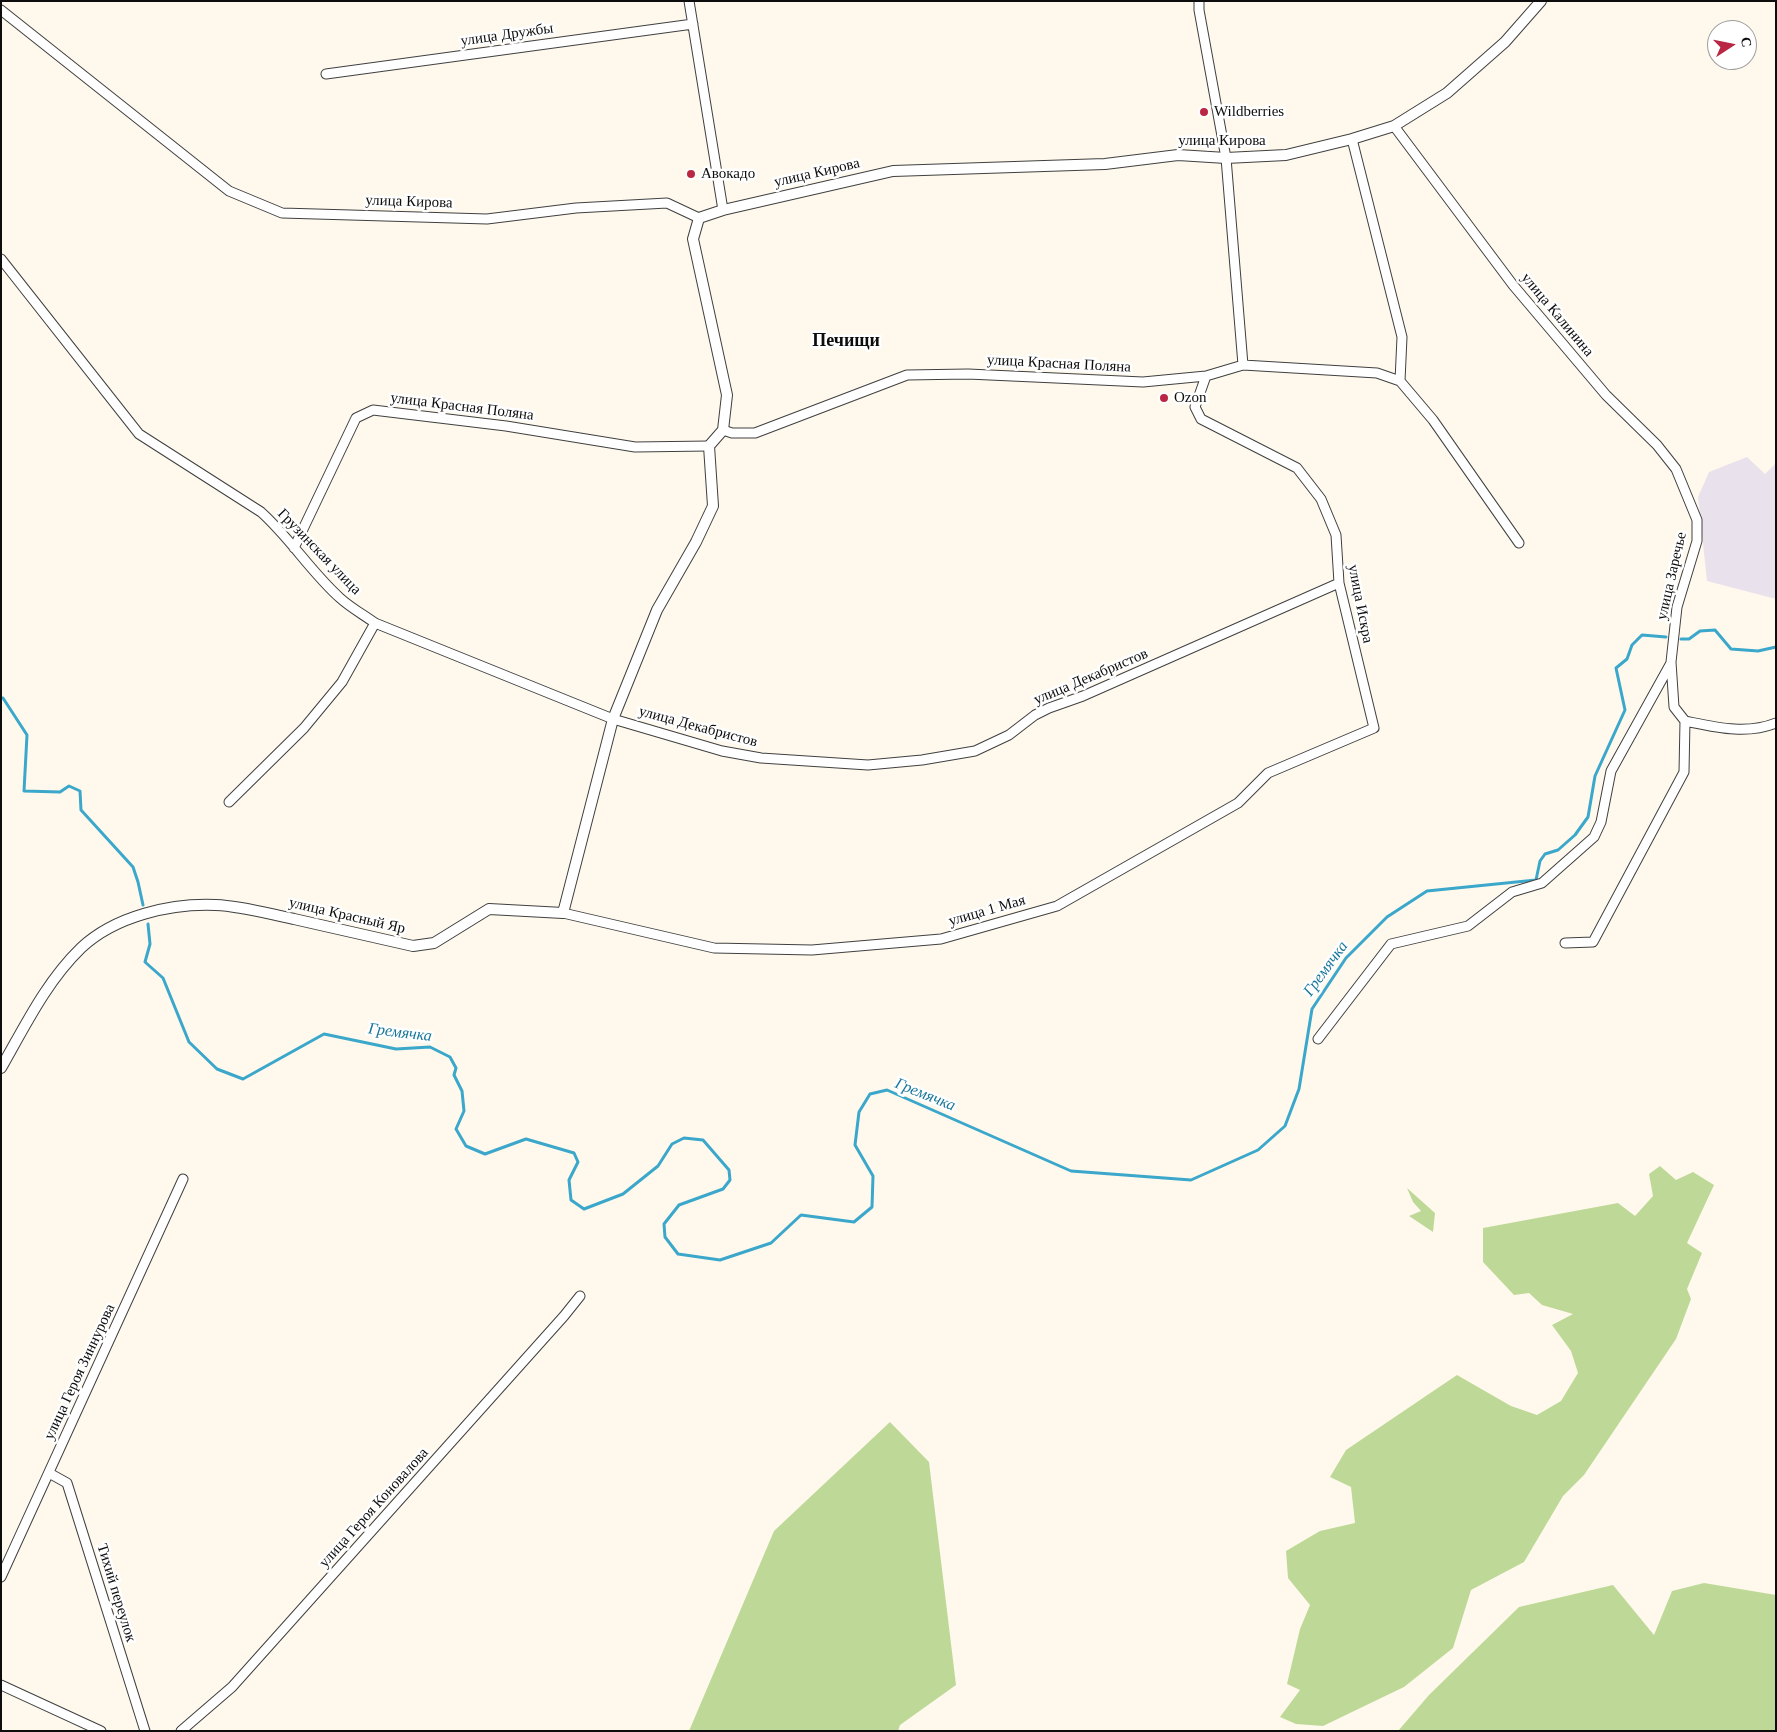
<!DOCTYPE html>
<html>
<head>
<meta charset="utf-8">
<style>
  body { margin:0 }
  #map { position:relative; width:1777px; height:1732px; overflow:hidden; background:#fff9ed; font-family:Georgia,serif }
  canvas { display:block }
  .frame { position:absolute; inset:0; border:2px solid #0d0d0d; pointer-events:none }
  .north { position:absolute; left:1707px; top:20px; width:50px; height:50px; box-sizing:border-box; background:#fff; border:1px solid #9e9e9e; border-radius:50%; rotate:79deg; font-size:14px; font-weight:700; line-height:20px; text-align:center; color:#0d0d0d }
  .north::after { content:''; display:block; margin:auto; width:18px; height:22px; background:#ba2744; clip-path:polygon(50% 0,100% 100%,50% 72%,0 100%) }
</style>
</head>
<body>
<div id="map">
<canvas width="1777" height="1732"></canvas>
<div class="frame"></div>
<div class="north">С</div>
</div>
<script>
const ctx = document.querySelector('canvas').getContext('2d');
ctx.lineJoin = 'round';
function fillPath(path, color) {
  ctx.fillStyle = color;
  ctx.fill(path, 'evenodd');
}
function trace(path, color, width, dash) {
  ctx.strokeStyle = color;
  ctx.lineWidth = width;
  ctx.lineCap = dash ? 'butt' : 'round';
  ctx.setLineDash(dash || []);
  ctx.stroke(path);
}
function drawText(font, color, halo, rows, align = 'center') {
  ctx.font = font + ' Georgia,serif';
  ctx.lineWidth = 5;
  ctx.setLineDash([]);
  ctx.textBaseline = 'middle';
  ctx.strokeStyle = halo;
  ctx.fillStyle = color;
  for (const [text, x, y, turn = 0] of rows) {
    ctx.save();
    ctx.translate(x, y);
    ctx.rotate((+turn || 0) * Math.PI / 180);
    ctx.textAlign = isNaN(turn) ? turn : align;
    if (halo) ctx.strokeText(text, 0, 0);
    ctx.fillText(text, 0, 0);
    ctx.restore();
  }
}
fillPath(new Path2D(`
  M1747,457L1765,474L1776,463V599L1707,581L1698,497L1709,472Z`), '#e9e1ec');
fillPath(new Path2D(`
  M1660,1166L1676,1180L1693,1172L1714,1185L1687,1243L1702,1253L1687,1289L1691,1299L1676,1339L1584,1475L1563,1496L1524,1562L1471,1590L1453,1648L1404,1687L1323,1726L1296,1724L1280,1717L1300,1690L1287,1684L1300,1629L1310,1605L1288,1578L1286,1551L1320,1531L1355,1523L1351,1487L1330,1477L1346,1450L1457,1375L1511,1406L1537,1415L1561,1401L1578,1373L1571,1351L1552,1325L1573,1314L1542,1305L1529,1293L1514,1295L1483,1262V1228L1618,1203L1635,1216L1653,1196L1649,1174Z
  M1407,1188L1435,1213L1433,1232L1409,1216L1421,1211L1413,1202Z
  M890,1422L929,1462L956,1685L900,1725L898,1731H689L774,1531Z
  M1704,1583L1776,1595V1731H1398L1429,1695L1519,1607L1613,1585L1654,1635L1672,1591Z`), '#bed997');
trace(new Path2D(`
  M1681,639H1689L1700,631L1715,630L1731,649L1758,651L1776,647
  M1,698H3L27,735L24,791L60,792L69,786L80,791L81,810L133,867L138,882L143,905
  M148,924L150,944L145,962L163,978L189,1042L217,1069L243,1079L324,1034L396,1049L430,1047L450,1057L456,1068L454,1075L462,1091L464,1111L456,1129L466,1146L485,1154L526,1139L574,1153L578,1162L569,1180L571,1200L584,1209L623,1194L658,1166L672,1144L684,1138L703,1140L729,1170L730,1180L723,1189L679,1205L664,1224L665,1237L678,1254L720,1260L771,1243L801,1215L854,1222L872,1207L873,1176L855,1145L859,1112L870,1094L887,1090L1071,1171L1191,1180L1258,1150L1285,1126L1299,1089L1312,1009L1346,958L1387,917L1427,891L1536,880L1540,861L1545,854L1558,850L1575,835L1588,817L1595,776L1625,710L1616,668L1627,659L1632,645L1642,635L1666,637`), '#3ba7cb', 3);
const minor = new Path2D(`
  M689,1L723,210
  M1199,1V10L1226,158L1243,365
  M1,10L229,191L282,213L487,219L576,208L667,203L699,218
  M326,74L693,24
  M1394,126L1513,285L1606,395L1657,445L1676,469L1697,520V541L1677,607L1671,662L1674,707L1685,721C1715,727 1746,735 1776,723
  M1352,139L1402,337L1400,381L1433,420L1519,543
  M1,259L139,434L261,512C290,538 311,572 340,598C351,608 364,615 375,623L613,719L722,751L761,758L868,765L922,760L975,751L1009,735L1035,715L1049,708L1083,696L1339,583
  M723,430L732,433H755L907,375L968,374L1143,382L1206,376L1243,365L1377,373L1400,381
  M294,548L356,418L373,410L506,426L635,447L709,446
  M229,802L304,728L342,682L375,623
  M563,913L714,948L812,950L941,939L1057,906L1238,803L1268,773L1374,728L1339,583L1336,535L1321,499L1297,468L1201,419L1195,407L1206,376
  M1565,943L1593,942L1684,772L1685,721
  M1318,1039L1391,944L1468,926L1512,892L1542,883L1594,837L1601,822L1611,771L1671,663
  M49,1473L67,1483L145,1731
  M1,1577L183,1179
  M1,1685L101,1731
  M181,1731L232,1687L564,1316L580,1296`);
const tertiary = new Path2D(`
  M1,1068C25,1026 46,982 81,948C115,916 171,903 216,905C242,906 269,914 294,919C334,928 374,937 413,946L434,943L489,909L563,913L613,719L657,610L696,542L713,506L709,446L723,430L727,395L693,239L699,218L723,210L893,171L1105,164L1178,155L1226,158L1286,155L1352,139L1394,126L1447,93L1505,42L1541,1`);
trace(minor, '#404040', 11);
trace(tertiary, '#404040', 12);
trace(minor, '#fff', 9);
trace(tertiary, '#fff', 10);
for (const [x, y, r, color] of [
  [1204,112,5,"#ba2744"],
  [691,174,5,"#ba2744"],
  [1164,398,5,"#ba2744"]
]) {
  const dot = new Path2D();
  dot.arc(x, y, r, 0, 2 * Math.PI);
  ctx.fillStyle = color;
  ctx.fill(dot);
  trace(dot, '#fff', 2);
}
drawText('15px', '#0d0d0d', '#fff', [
  ["улица Дружбы",507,35,-8],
  ["улица Кирова",1222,141],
  ["улица Кирова",817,173,-13],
  ["улица Кирова",409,202,2],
  ["улица Калинина",1557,315,50],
  ["улица Красная Поляна",1059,364,3],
  ["улица Красная Поляна",462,407,7],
  ["Грузинская улица",319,552,46],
  ["улица Заречье",1672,576,-77],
  ["улица Искра",1360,604,79],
  ["улица Декабристов",1091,677,-23],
  ["улица Декабристов",698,727,15],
  ["улица 1 Мая",987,911,-16],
  ["улица Красный Яр",347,916,13],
  ["улица Героя Зиннурова",80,1372,-65],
  ["улица Героя Коновалова",374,1508,-48],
  ["Тихий переулок",116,1593,73]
]);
drawText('15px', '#0d0d0d', '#fff', [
  ["Wildberries",1214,112],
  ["Авокадо",701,174],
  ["Ozon",1174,398]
], 'left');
drawText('italic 16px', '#18769c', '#fff', [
  ["Гремячка",1326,969,-54],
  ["Гремячка",400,1033,7],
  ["Гремячка",925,1095,22]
]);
drawText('bold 18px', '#0d0d0d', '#fff', [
  ["Печищи",846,341]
]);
</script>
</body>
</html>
